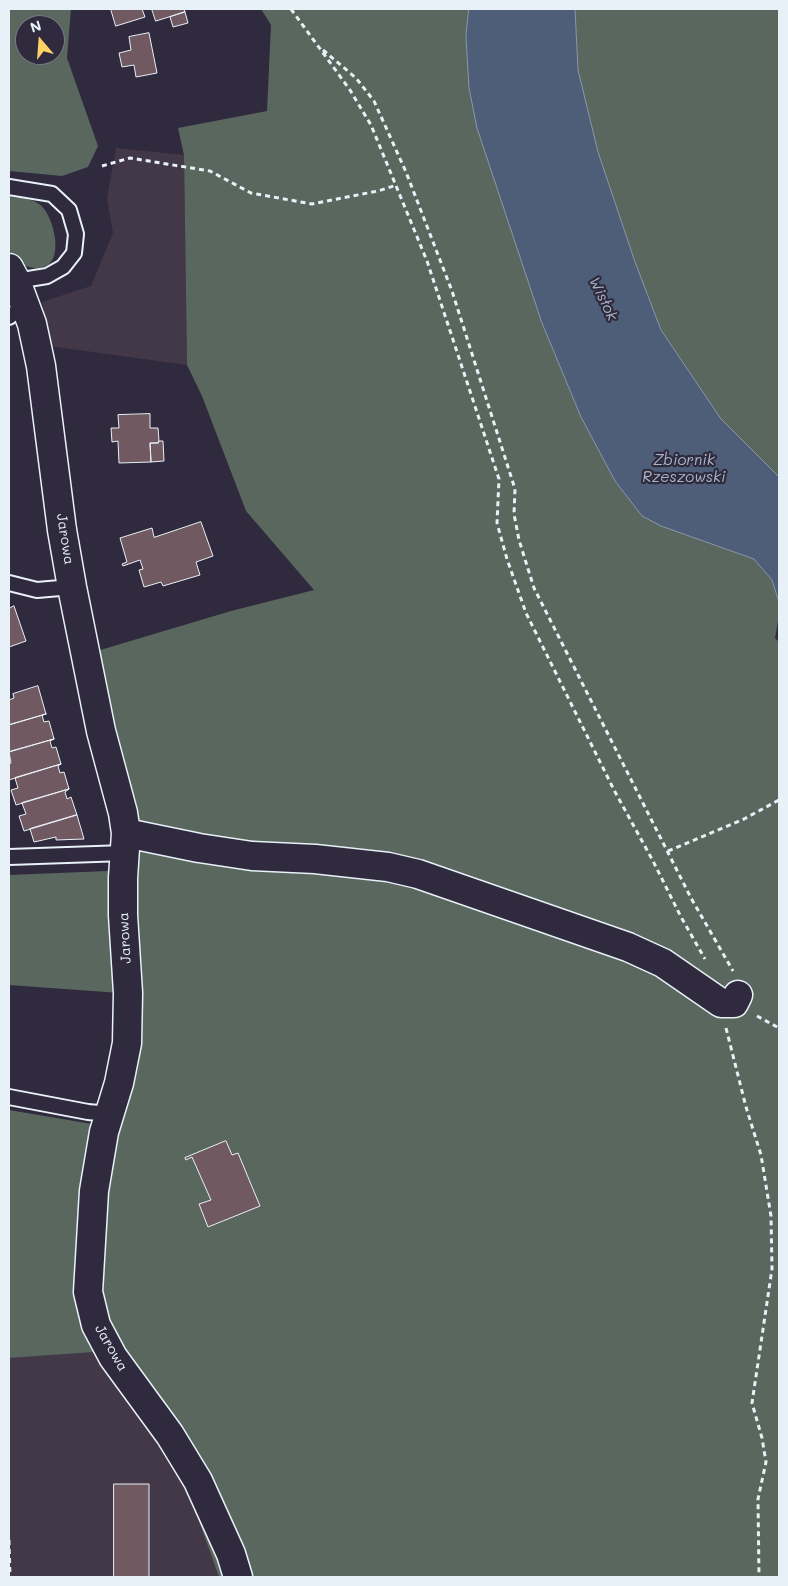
<!DOCTYPE html>
<html>
<head>
<meta charset="utf-8">
<style>
  body { margin:0 }
  #map { position:relative; width:788px; height:1586px; overflow:hidden; background:#2f2a3d; font-family:Mali,sans-serif }
  canvas { display:block }
  .frame { position:absolute; inset:0; border:10px solid #e8f1f8; pointer-events:none }
  .north { position:absolute; left:15px; top:15px; width:50px; height:50px; box-sizing:border-box; background:#2f2a3d; border:1px solid #797a88; border-radius:50%; rotate:342deg; font-size:14px; font-weight:700; line-height:20px; text-align:center; color:#e8f1f8 }
  .north::after { content:''; display:block; margin:auto; width:18px; height:22px; background:#ffd166; clip-path:polygon(50% 0,100% 100%,50% 72%,0 100%) }
</style>
</head>
<body>
<div id="map">
<canvas width="788" height="1586"></canvas>
<div class="frame"></div>
<div class="north">N</div>
</div>
<script>
const ctx = document.querySelector('canvas').getContext('2d');
ctx.lineJoin = 'round';
function fillPath(path, color) {
  ctx.fillStyle = color;
  ctx.fill(path, 'evenodd');
}
function trace(path, color, width, dash) {
  ctx.strokeStyle = color;
  ctx.lineWidth = width;
  ctx.lineCap = dash ? 'butt' : 'round';
  ctx.setLineDash(dash || []);
  ctx.stroke(path);
}
function drawText(font, color, halo, rows, align = 'center') {
  ctx.font = font + ' Mali,sans-serif';
  ctx.lineWidth = 4.5;
  ctx.setLineDash([]);
  ctx.textBaseline = 'middle';
  ctx.strokeStyle = halo;
  ctx.fillStyle = color;
  for (const [text, x, y, turn = 0] of rows) {
    ctx.save();
    ctx.translate(x, y);
    ctx.rotate((+turn || 0) * Math.PI / 180);
    ctx.textAlign = isNaN(turn) ? turn : align;
    if (halo) ctx.strokeText(text, 0, 0);
    ctx.fillText(text, 0, 0);
    ctx.restore();
  }
}
fillPath(new Path2D(`
  M116,148L184,155L187,365L49,346L42,302L91,286L113,233L107,198Z
  M95,1352L135,1407L184,1479L219,1577H9V1358Z`), '#433848');
fillPath(new Path2D(`
  M9,9H71L67,58L98,146L88,167L62,176L9,171ZM25,25H55V55H25Z
  M261,9H469L466,37L469,88L477,128L542,323L581,417L615,481L642,516L661,526L754,559L772,580L779,602L778,621L775,638L779,642V1577H219L184,1479L135,1407L95,1352L9,1358V1110L92,1124L98,1103L112,1084L120,993L9,985V875L107,871L139,821L97,651L231,611L314,590L246,511L202,396L187,365L184,155L178,128L267,111L271,25Z
  M575,9H779V477L721,419L661,330L635,262L598,152L578,70Z
  M9,197C19,198 30,198 39,204C52,212 63,253 49,264C36,274 15,264 10,251C6,242 9,208 9,197Z`), '#59675e');
const water = new Path2D(`
  M469,9H575L578,70L598,152L635,262L661,330L721,419L779,477V602L772,580L754,559L661,526L642,516L615,481L581,417L542,323L477,128L469,88L466,37Z`);
fillPath(water, '#4e5e78');
trace(water, '#8c99ab', 1);
const building = new Path2D(`
  M111,9H142L145,17L116,26Z
  M152,9H184L185,12L156,21Z
  M185,12L188,23L173,27L170,17Z
  M149,33L157,73L136,77L134,65L122,67L119,53L131,50L129,37Z
  M150,414V428H158L159,441L158,443H150L151,462L119,463L118,441L112,442L111,428H119L118,415Z
  M159,441H163L164,461L151,462L150,443H158Z
  M201,522L213,556L196,562L200,575L163,586L161,582L144,587L139,570L143,569L140,560L123,566L122,564L127,562L120,538L152,528L154,537Z
  M14,606L26,641L9,647V609Z
  M38,686L46,714L9,725V700L14,698L13,694Z
  M46,714L42,715L44,722L49,721L54,739L9,752V725Z
  M54,739L50,741L52,748L56,747L61,764L9,780V764L11,763L9,752Z
  M61,764L58,766L60,773L64,772L69,789L16,805L11,790L18,788L15,778Z
  M69,789L65,792L67,799L71,797L77,815L24,831L19,816L26,814L22,803Z
  M77,815L84,839L56,840V837L34,842L30,829Z
  M226,1141L232,1155L238,1153L260,1206L208,1227L199,1204L211,1200L192,1157L186,1160L185,1158Z
  M114,1484H149V1577H114Z`);
fillPath(building, '#715961');
trace(building, '#e8f1f8', 1);
const service = new Path2D(`
  M9,187L52,194L69,210L76,234L74,253L63,267L47,276L16,281
  M9,317L25,305
  M9,583L37,590L72,587
  M9,857L125,853
  M9,1097L88,1112L110,1114`);
const minor = new Path2D(`
  M9,268L16,281L32,324L41,366L62,530L72,587L101,731L123,813L126,833L123,878V915L128,993L127,1043L119,1083L104,1132L94,1191L88,1292L96,1325L113,1357L170,1435L198,1481L231,1554L238,1577
  M126,833L199,848L252,856L315,859L388,867L418,874L628,947L663,963L721,1003H734L738,995`);
trace(service, '#e8f1f8', 18);
trace(minor, '#e8f1f8', 31);
trace(new Path2D(`
  M291,9L350,90L371,125L427,261L499,479L497,523L507,559L526,613L614,790L653,861L681,917L705,959
  M323,50L356,78L374,101L406,172L452,291L515,489L514,514L519,540L534,588L691,898L733,971
  M102,166L130,158L210,171L251,193L312,204L378,191L397,185
  M668,851L744,819L779,800
  M757,1016L779,1028
  M726,1028L746,1107L761,1155L771,1216L772,1269L752,1403L762,1438L766,1462L758,1499L759,1577
  M9,1540L10,1577`), '#e8f1f8', 3, [5, 4]);
trace(service, '#2f2a3d', 14);
trace(minor, '#2f2a3d', 28);
drawText('14px', '#e8f1f8', '#2f2a3d', [
  ["Jarowa",65,539,81],
  ["Jarowa",125,938,-93],
  ["Jarowa",111,1348,60]
]);
drawText('italic 15px', '#aab6c5', '#2f2a3d', [
  ["Wisłok",603,299,64],
  ["Zbiornik",684,460],
  ["Rzeszowski",684,477]
]);
</script>
</body>
</html>
